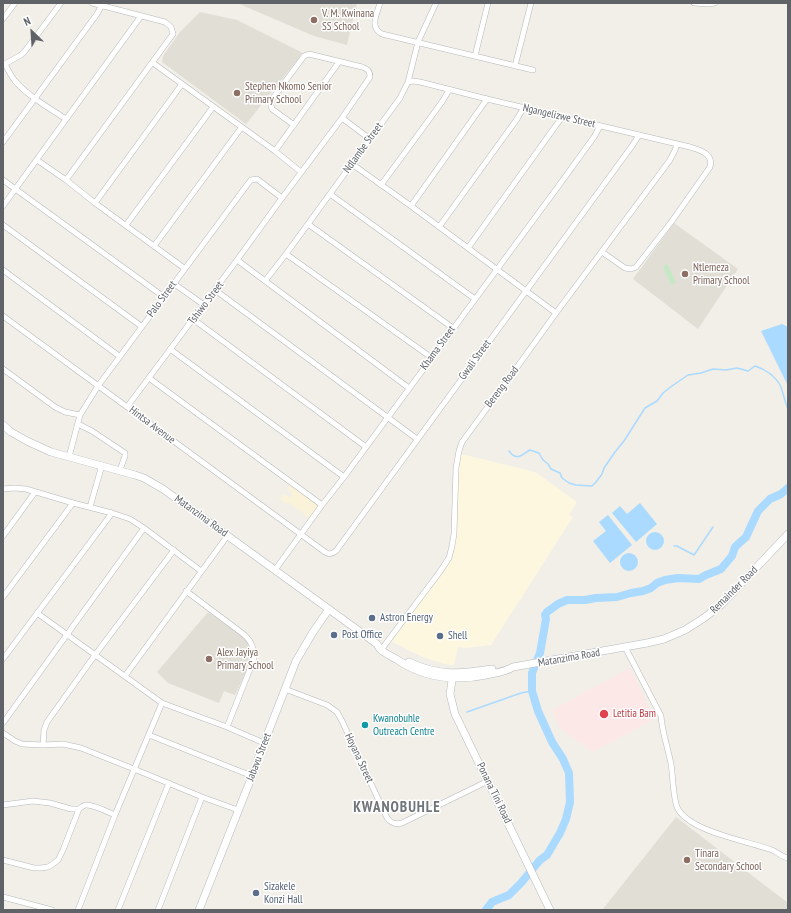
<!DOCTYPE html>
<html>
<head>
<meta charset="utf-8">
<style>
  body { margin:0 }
  #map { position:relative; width:791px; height:913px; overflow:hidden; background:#f1efe8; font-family:"PT Sans Narrow",sans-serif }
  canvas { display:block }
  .frame { position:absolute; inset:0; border:4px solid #5f6368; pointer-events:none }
  .north { position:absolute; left:12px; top:12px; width:40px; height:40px; -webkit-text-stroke:3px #fff; paint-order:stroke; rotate:335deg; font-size:11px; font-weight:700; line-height:16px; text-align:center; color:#5f6368 }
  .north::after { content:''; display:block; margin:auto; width:14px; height:18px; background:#5f6368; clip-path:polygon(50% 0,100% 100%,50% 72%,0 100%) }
</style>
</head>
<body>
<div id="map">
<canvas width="791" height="913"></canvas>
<div class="frame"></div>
<div class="north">N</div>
</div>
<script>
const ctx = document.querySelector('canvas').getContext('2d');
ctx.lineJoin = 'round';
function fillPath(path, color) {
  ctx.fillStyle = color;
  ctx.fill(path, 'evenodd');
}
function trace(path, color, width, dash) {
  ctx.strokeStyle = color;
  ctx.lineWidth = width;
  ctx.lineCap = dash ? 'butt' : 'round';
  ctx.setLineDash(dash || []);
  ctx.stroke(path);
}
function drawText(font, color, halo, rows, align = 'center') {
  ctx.font = font + ' "PT Sans Narrow",sans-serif';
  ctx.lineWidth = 3;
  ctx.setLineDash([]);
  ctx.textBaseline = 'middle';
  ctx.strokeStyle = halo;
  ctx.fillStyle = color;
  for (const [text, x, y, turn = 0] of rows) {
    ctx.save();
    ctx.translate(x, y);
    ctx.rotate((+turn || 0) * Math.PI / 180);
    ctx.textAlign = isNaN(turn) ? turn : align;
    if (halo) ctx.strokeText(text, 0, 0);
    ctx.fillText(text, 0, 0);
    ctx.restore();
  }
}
fillPath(new Path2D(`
  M461,454L535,472L577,502L569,515L573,517L491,645L467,648L458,647L454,665L444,664L423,657L408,650L389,640L451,558L458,466Z`), '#fef7e0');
fillPath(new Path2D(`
  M237,3H357L347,45L314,36Z
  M200,12L237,20L303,53L246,124L162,62L163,56L180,32Z
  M674,223L738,269L698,329L633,279Z
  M208,612L243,636L247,641L251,654L250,664L235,695L224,691L219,703L168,683L157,672Z
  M676,817L788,903V910H601L603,909Z`), '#e1ded6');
fillPath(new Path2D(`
  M630,668L655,719L592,752L560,728L552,710Z`), '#fce8e6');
fillPath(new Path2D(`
  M667,264L676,282L671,285L663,266Z`), '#c5e8c5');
fillPath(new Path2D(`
  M291,484C298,490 316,499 318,508L311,519L288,502L286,504L280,499L284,494L290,498L293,494L288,489Z`), '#fbf3d9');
fillPath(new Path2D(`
  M782,324L788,327V386L761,331Z
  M640,503L657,524L636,542L612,513L620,506L627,514Z
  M608,515L632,545L610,563L593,541L606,531L599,522Z
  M646 541a9 9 0 1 1 18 0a9 9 0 1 1-18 0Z
  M620 562a9 9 0 1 1 18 0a9 9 0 1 1-18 0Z`), '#aadaff');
trace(new Path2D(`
  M509,451C517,462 522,454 530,450L539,453L543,460L548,464L551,469L560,473L562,478L569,483L576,485L592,486L596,482L602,474L604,468L615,452L624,441L645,408L657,401L663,393L672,386L688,375L701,373L713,369L726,370L737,368L748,371L755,366C765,369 775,376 780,385C783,391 785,403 788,409
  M674,546H677L694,555L713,527
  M467,712L521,693L532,691`), '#aadaff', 1.5);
trace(new Path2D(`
  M486,910L492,902L509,895L521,883L540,860L547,855L560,833L566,819L570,802L569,773L563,759L552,742L538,711L532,691V673L540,653L546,619L545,615L547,612L558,604L567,600H585L596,598L617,597L631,593L643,591L651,588L657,583L665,580L678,578L699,579L706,575L721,569L732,556L735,547L746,537L758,511L770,499L781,494L788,488`), '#aadaff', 8);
const street = new Path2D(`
  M380,3C377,14 369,27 382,34L533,70
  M694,3L708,4L715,3
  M3,19L15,3
  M475,56L488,3
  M153,63L275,151L301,172
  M5,64C8,70 11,76 15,81C28,96 49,108 66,119
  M3,65L21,55L25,51L61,3
  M515,66L531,3
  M408,82L413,81L420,82L487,99L690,147C700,150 714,154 710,167L672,221L636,267L631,269L625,268L602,252
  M342,118L370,139
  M3,142L97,14L102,5
  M275,151L339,62
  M37,160L66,180L95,203L184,268
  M352,164L411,206L556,313
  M3,180L164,297
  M66,180L173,34L171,27L165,22L92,3
  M381,185L442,102L449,90
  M330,194L475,299
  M95,203L182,84
  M3,206L141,16
  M411,206L487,99
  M308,224L453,328
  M3,225L141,326
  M126,225L213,107
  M439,227L517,119L524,107
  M154,246L241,128
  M468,248L562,117
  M286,254L432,358
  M237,260L409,388
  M3,270L119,356
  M265,281L286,254L400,98L408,82L418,42L436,3
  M173,283L204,305
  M215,290L417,439
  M3,316L325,552C329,555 332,554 336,551L632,146L639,135
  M193,319L366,447
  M170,349L344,477
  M3,369L55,407L65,412L80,415
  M149,378L322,505
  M127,407L237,260L282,198L342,118L370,77C370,71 368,69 362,67L309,54L304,56L270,102L272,109L294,125
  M78,424L92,431L125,453V456L120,470
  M69,457L80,415L98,386L247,185L251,180L257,179L282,198
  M3,489L14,488L26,489L73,503L112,513L130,519L144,528L201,571
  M90,507L102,465
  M3,536L35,492
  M275,570L322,505L344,477L557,188L594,137L600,126
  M186,591L242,633C251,640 254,647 254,659L227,727
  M3,597L73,503
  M37,613L162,703L227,727L264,743
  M625,647L661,716C662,732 668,748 671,764C673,775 673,801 678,809C691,832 748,841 772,850C777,852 782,857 788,858
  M381,650L439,573L449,558L452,546L454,534L456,468L459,451L462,442L515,370L556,313L670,160L675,150L677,144
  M3,659L112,513
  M125,676L228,535
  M285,689L327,705L337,712L342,721L387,818C391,823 395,825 402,823L488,781
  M3,723L144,528
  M3,733L15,741L22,744L43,745L63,744L81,748L134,769L202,797L238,810
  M149,735L252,776
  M43,745L44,730L47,722L95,655L174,550
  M3,805L33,801L50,803L71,809H79
  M3,860L34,868H41L48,867L53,864L58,860L63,850L79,809C81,807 83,806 85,805C93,804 108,812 115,815
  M3,897L52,910
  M78,910L115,815L162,703
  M118,910L169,783
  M158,910L202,797`);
const secondary = new Path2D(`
  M3,425L11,432L27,441L51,452L135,475L144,478L163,489L377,644C378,646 379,647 380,649C384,653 391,656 396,659C424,678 453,682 486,675C495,673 505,672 513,667L647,643L664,639L685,630L704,618L722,604L788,534
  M409,662C438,676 461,674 492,669
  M453,674L450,694L455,714L550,910
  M199,910L252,776L264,743L296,661L313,632L329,609`);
trace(street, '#b5b8bc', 6);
trace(secondary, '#b6babf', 8);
trace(street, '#fff', 5);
trace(secondary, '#fff', 7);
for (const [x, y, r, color] of [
  [314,20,4,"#8d6e63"],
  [237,93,4,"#8d6e63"],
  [685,274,4,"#8d6e63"],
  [372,618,4,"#5c6f8a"],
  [334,635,4,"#5c6f8a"],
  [440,636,4,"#5c6f8a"],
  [209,659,4,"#8d6e63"],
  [604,714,5,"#e0444e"],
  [365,725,4,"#0f9aa8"],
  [687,860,4,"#8d6e63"],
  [256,893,4,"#5c6f8a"]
]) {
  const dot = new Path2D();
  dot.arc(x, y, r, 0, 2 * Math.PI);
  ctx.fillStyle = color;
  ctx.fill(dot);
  trace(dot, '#fff', 1.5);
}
drawText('11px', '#785e54', '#fff', [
  ["V. M. Kwinana",322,14],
  ["SS School",322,27],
  ["Stephen Nkomo Senior",245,87],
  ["Primary School",245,100],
  ["Ntlemeza",693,268],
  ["Primary School",693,281],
  ["Alex Jayiya",217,653],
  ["Primary School",217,666],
  ["Tinara",695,854],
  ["Secondary School",695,867]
], 'left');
drawText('11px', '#5f6368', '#fff', [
  ["Ngangelizwe Street",559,116,13],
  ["Ndlambe Street",363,148,-54],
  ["Palo Street",162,299,-54],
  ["Tshiwo Street",206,303,-53],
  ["Khama Street",438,348,-54],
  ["Gwali Street",475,360,-54],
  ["Bereng Road",502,387,-53],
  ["Hintsa Avenue",152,425,37],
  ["Matanzima Road",201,516,36],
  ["Remainder Road",734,590,-45],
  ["Matanzima Road",569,658,-10],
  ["Jabavu Street",259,757,-69],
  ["Hoyana Street",359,758,65],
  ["Ponana Tini Road",494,793,64]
]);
drawText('11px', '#4e5e75', '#fff', [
  ["Astron Energy",380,618],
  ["Post Office",342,635],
  ["Shell",448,636],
  ["Sizakele",264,887],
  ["Konzi Hall",264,900]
], 'left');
drawText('11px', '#be3a42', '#fff', [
  ["Letitia Bam",613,714]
], 'left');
drawText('11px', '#0d838f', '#fff', [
  ["Kwanobuhle",373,719],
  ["Outreach Centre",373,732]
], 'left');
ctx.letterSpacing = '1px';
drawText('bold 15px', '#70757a', '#fff', [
  ["KWANOBUHLE",397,808]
]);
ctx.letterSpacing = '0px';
</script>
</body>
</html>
